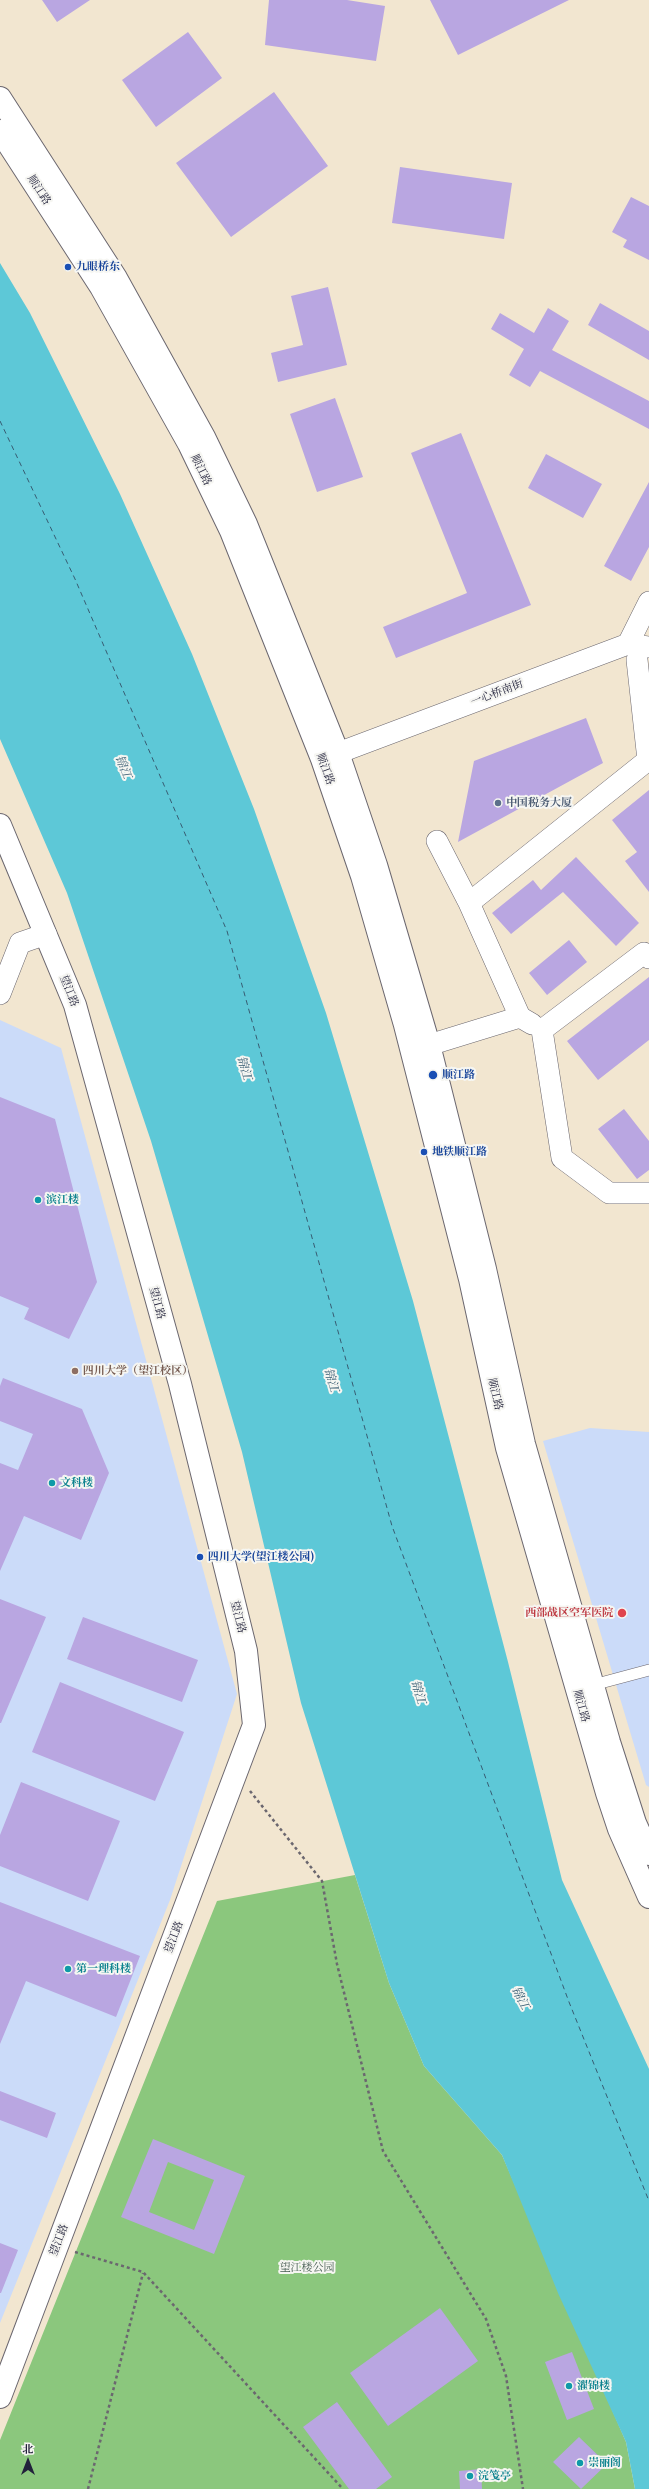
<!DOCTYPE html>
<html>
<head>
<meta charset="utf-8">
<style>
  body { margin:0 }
  #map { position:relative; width:649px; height:2489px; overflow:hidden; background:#f2e6d0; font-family:"Libre Caslon Text","Noto Serif SC",serif }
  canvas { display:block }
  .north { position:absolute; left:8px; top:2441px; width:40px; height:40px; -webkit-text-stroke:3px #f6f6f2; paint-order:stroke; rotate:0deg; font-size:11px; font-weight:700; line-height:16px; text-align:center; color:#22223b }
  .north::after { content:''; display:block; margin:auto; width:14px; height:18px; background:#22223b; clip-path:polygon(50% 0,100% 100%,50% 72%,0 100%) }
</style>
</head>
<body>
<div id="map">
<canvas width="649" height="2489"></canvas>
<div class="north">北</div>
</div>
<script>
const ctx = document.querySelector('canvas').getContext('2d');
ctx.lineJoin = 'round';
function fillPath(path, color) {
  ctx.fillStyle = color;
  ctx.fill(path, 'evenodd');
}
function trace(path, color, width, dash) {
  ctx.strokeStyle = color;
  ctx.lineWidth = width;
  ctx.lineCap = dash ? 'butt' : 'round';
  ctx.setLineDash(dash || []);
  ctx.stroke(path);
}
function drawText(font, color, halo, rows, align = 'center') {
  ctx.font = font + ' "Libre Caslon Text","Noto Serif SC",serif';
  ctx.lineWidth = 4;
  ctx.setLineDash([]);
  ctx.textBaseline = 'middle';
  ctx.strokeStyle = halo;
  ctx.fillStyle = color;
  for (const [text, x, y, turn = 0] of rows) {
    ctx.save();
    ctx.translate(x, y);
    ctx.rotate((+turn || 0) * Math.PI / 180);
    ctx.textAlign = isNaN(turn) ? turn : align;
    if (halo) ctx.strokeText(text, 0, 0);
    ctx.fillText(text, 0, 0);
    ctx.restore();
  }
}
fillPath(new Path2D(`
  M0,1020L61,1048L237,1694L170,1900L0,2323Z
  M590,1428L649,1432V1787L646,1785L543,1441Z`), '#cbdbf9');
fillPath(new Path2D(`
  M355,1875L389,1983L424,2066L502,2155L626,2442L635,2489H0V2440L217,1901Z`), '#8bc77d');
fillPath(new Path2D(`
  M0,263L30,313L120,494L192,654L254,809L326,1013L413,1301L508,1662L562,1880L649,2069V2489H635L626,2442L558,2293L502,2155L424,2066L389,1983L301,1703L242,1452L151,1141L67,893L0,739Z`), '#5dc8d7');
trace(new Path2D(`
  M0,421L75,579L227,931L392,1526L569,2002L649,2201`), '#375c72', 1, [5, 4]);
fillPath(new Path2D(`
  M42,0H90L57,22Z
  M269,0H347L385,6L376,61L265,45Z
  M430,0H569L458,55Z
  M188,32L222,78L156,127L122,80Z
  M274,92L328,166L231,237L176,163Z
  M400,167L512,183L504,239L392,223Z
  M631,197L649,206V260L623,247L627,240L612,232Z
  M328,287L347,365L278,382L271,353L303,345L291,296Z
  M600,303L649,331V360L588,325Z
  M548,308L569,321L552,350L649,401V429L540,371L530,387L509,375L524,349L491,329L500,313L534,333Z
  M335,398L363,477L317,492L290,414Z
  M461,433L531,605L396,658L383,627L467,593L411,453Z
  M546,454L602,484L583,518L528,488Z
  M649,482V547L631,581L604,566Z
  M586,718L603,763L458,842L474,761Z
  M649,790V892L625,861L637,852L612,820Z
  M576,857L639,923L616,946L563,892L511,934L492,913L533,880L541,890Z
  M569,940L587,962L547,995L529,973Z
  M649,977V1040L598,1080L567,1041Z
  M0,1097L55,1119L97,1282L69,1339L24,1319L29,1308L0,1296Z
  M624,1109L649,1141V1170L637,1179L598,1129Z
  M3,1378L82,1409L109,1473L81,1540L24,1516L0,1571V1463L18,1470L33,1434L0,1421V1386Z
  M0,1599L46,1617L1,1723H0Z
  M83,1617L198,1660L182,1702L67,1659Z
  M60,1682L184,1732L155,1801L32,1752Z
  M21,1782L120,1821L88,1901L0,1866V1835Z
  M0,1902L140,1956L116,2017L26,1981L0,2044Z
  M0,2091L56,2113L47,2138L0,2120Z
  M153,2139L245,2176L214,2254L121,2217ZM168,2162L214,2180L194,2230L149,2212Z
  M0,2243L18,2250L1,2293H0Z
  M440,2308L478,2361L388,2426L350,2373Z
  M572,2352L594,2409L567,2420L545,2362Z
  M337,2402L392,2477L376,2489H349L303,2427Z
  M579,2437L607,2464L581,2489L553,2462Z
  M481,2469L482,2489H460L459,2471Z`), '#b9a6e1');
const service = new Path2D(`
  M593,1685L649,1670`);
const minor = new Path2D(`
  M628,644L649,647
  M322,759L628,644L649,602
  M437,841L469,903L520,1017
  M469,903L648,760L637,660
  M0,994L20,943L46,934
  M542,1030L562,1158L609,1193H649
  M542,1030L644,953L649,958
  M429,1045L520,1017L532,1024`);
const tertiary = new Path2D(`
  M0,825L75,1005L180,1384L246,1651L254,1725L0,2397`);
const secondary = new Path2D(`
  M0,98L116,278L204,437L246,524L338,753L376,865L429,1045L485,1269L524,1444L609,1742L635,1823L649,1854
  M0,131L101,287L189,444L231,531L322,759L362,876L405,1025L470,1279L507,1448L607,1793L619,1829L649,1897`);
trace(service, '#6b676f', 12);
trace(minor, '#6b676f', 22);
trace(tertiary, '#6b676f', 24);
trace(secondary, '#6b676f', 24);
trace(new Path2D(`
  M250,1791L322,1881L337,1964L383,2151L486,2319L506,2376L523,2489
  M75,2252L143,2272L343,2489
  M88,2489L143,2273`), '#6b676f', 2.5, [3, 3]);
trace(service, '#fff', 11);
trace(minor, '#fff', 21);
trace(tertiary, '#fff', 22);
trace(secondary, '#fff', 22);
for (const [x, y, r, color] of [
  [68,267,4,"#1a4fb4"],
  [498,803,4,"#5c6f8a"],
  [433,1075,5,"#1a4fb4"],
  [424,1152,4,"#1a4fb4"],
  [38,1200,4,"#0f9aa8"],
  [75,1371,4,"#8d6e63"],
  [52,1483,4,"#0f9aa8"],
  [200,1557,4,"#1a4fb4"],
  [622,1613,5,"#e0444e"],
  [68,1969,4,"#0f9aa8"],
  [569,2386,4,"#0f9aa8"],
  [580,2463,4,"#0f9aa8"],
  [470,2476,4,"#0f9aa8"]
]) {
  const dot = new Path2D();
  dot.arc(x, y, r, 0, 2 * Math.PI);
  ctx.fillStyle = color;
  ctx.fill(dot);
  trace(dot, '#f6f6f2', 1.5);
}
drawText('11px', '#22223b', '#f6f6f2', [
  ["顺江路",39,190,57],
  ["顺江路",201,470,64],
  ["一心桥南街",497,693,-21],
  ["顺江路",325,769,70],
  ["望江路",69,991,68],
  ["望江路",157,1303,75],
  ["顺江路",495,1394,77],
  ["望江路",238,1617,76],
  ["顺江路",581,1706,74],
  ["望江路",174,1937,-69],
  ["望江路",59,2240,-69]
]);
drawText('bold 11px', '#164399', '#f6f6f2', [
  ["九眼桥东",76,267],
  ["顺江路",442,1075],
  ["地铁顺江路",432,1152],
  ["四川大学(望江楼公园)",208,1557]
], 'left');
drawText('bold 11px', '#4e5e75', '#f6f6f2', [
  ["中国税务大厦",506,803]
], 'left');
drawText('bold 11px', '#0d838f', '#f6f6f2', [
  ["滨江楼",46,1200],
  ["文科楼",60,1483],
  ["第一理科楼",76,1969],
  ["濯锦楼",577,2386],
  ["崇丽阁",588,2463],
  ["浣笺亭",478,2476]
], 'left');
drawText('bold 11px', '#785e54', '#f6f6f2', [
  ["四川大学（望江校区）",83,1371]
], 'left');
drawText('bold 11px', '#be3a42', '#f6f6f2', [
  ["西部战区空军医院",613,1613]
], 'right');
drawText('11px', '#475c52', '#f6f6f2', [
  ["望江楼公园",307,2268]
]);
drawText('italic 12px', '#375c72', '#f6f6f2', [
  ["锦江",123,767,68],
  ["锦江",244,1068,74],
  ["锦江",331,1380,74],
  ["锦江",418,1692,74],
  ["锦江",520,1998,63]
]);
</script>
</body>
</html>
